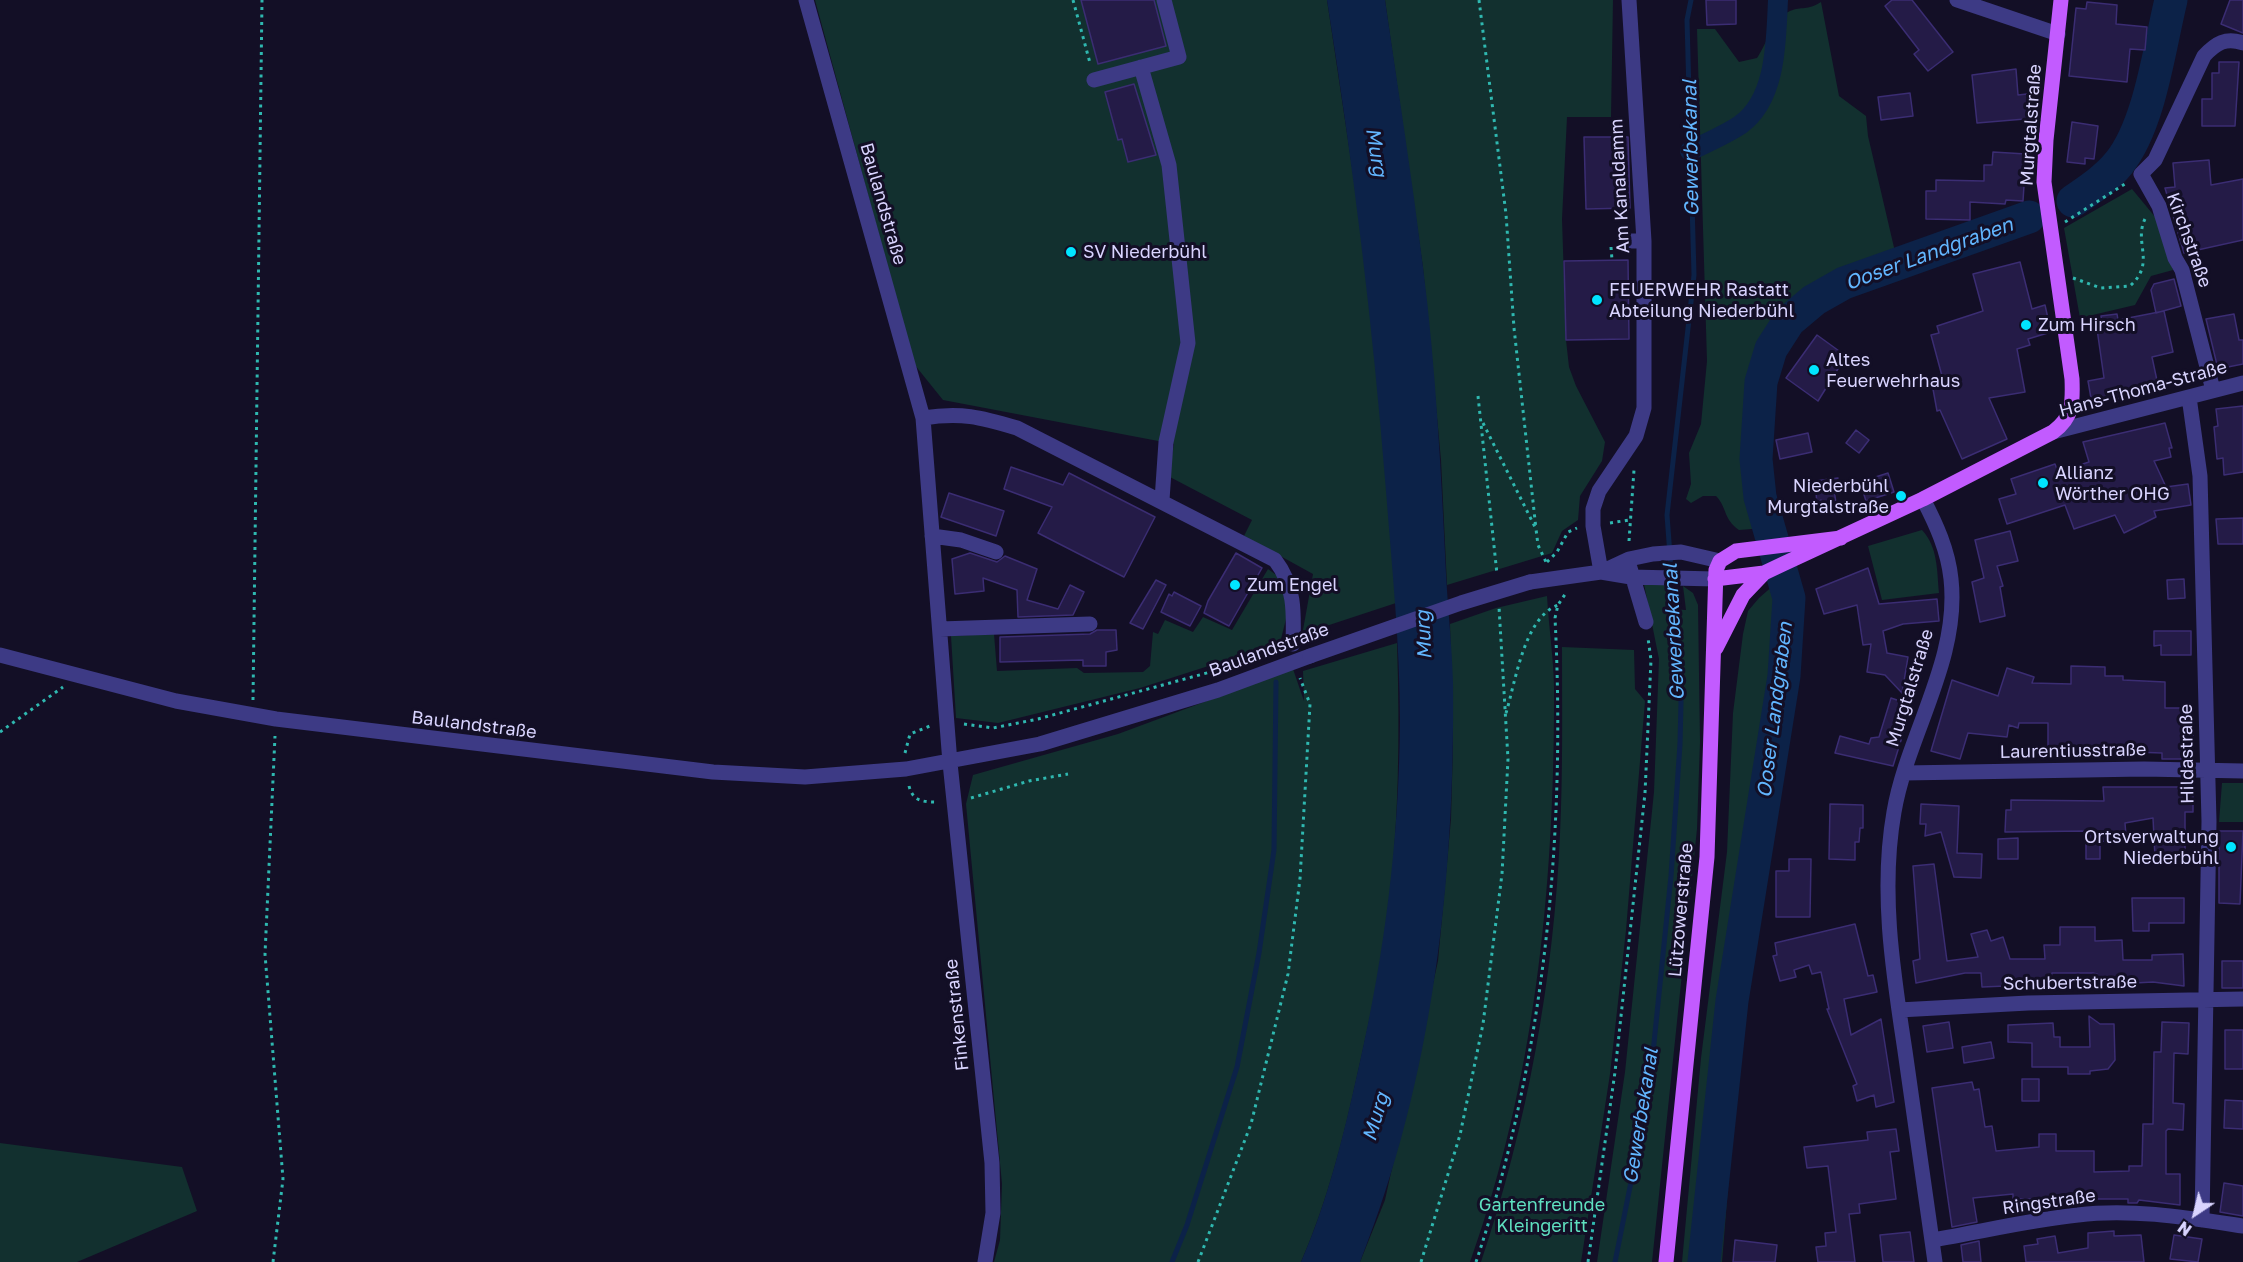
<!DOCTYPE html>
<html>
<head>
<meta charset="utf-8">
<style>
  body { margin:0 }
  #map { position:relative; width:2243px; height:1262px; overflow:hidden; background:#130f26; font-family:"Golos Text",sans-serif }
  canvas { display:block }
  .north { position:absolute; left:2165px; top:1184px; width:60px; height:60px; -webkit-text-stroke:4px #130f26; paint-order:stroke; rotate:215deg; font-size:16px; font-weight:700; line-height:24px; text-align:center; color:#d9d4ff }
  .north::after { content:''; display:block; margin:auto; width:21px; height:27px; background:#d9d4ff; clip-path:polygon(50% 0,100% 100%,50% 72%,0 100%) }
</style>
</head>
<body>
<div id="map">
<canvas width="2243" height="1262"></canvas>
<div class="north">N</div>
</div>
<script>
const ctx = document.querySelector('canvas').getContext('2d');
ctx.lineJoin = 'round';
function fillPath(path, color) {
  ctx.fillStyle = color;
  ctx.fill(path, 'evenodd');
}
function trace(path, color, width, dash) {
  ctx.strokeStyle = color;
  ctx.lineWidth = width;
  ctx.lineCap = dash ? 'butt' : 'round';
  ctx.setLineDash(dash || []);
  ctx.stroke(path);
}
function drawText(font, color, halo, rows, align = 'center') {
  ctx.font = font + ' "Golos Text",sans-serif';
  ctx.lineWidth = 6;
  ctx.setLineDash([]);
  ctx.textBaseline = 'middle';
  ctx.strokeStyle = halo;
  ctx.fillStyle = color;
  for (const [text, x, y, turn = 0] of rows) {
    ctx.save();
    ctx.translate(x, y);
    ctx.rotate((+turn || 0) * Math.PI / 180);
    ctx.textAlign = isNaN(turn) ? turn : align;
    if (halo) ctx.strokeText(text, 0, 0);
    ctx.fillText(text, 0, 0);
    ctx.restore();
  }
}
fillPath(new Path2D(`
  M815,0H1327L1364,247L1378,378L1396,603L1311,631L1303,630L1313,574L1244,536L1252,520L1168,476L1174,444L943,400L914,364Z
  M1385,0H1613L1611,117H1567L1562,219L1566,340L1569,367L1576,386L1605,442L1602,461L1580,496L1578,520L1562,531L1552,553L1447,585L1441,460L1423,268Z
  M2179,0H2187L2164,95L2136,164L2128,170L2156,95Z
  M1821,2L1839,96L1866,116L1868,136L1896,256C1858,270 1817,283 1786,310C1750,342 1745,431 1749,475C1751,493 1758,511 1764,528L1739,530C1723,519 1727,507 1716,496H1703L1691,503L1686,499L1691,484L1689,453L1701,424L1707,361L1697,29H1715L1739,62L1757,58C1766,45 1774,18 1790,11C1802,6 1807,11 1821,2Z
  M2132,189L2156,218L2173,270L2151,276L2135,305L2080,318L2064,228Z
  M1922,530C1938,547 1937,571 1939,593L1882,600L1868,546Z
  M1268,569L1286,582L1289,607L1280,643L1140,688L998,723L956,718L951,636L994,634L997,671L1077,668L1084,673L1143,672L1150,666L1153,632L1158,634L1165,620L1193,632L1203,617L1232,630Z
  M1794,574L1800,623L1797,649L1771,829L1747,955L1722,1262H1682L1701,1058L1727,852L1733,713L1743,634L1748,611L1759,598L1775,584Z
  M1644,584H1666L1668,609L1686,610L1683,586L1693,593L1698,605L1700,742L1697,829L1652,1262H1597L1625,1072L1654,792L1659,659Z
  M1547,596C1549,631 1555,666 1554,701C1554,890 1534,1084 1470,1262H1360L1385,1200L1438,961L1451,819L1453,744L1450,624L1496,608Z
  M1397,643C1400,734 1399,825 1388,915C1381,969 1369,1023 1357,1076C1343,1140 1327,1202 1301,1262H994L1000,1240L1002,1184L966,804L973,775L1118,734L1293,669L1304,701L1303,671Z
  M1562,647L1634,650L1635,689L1645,701L1626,930L1610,1074L1581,1262H1481C1527,1126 1554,977 1560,834C1563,772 1562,710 1562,647Z
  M2222,783H2243V822H2219Z
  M0,1143L182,1167L197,1211L77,1262H0Z`), '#12302f');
fillPath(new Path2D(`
  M1327,0H1385C1398,89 1412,178 1423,267C1436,369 1441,472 1446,574C1448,610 1452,647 1453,683C1455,880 1433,1078 1360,1262H1301C1329,1198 1344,1133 1359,1066C1385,952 1399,838 1400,722C1400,645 1392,568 1386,491C1373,326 1353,163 1327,0Z`), '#0c2248');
trace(new Path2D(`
  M1172,1262L1187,1225L1237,1067L1259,953L1274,850L1276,682
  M1615,1262L1649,1092L1671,876L1680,744L1681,702L1667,515L1694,275L1687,20L1691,0`), '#0c2248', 5);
trace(new Path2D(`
  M1690,151C1706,143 1725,135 1740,125C1777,99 1776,40 1778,0`), '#0c2248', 20);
trace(new Path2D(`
  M2073,201C2089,190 2106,179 2119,163C2150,124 2159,49 2171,0
  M1704,1262L1732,1001L1784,676L1789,598L1760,497L1756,459L1761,382L1771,349L1789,321L1814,300L1844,283L2029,217`), '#0c2248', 33);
const building = new Path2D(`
  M1081,0H1154L1166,46L1098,64Z
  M1706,0H1736V24L1707,25Z
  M1892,0H1912L1953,52L1928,71L1914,54L1919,50L1885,6Z
  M2230,0H2243V33L2221,24Z
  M2087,2L2117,5L2116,24L2147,27L2145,50L2130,49L2127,82L2069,76L2076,8L2086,9Z
  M2219,62H2239L2235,126H2202V99H2212V73H2219Z
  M2016,69L2018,95L2036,93L2037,118L1977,123L1972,75Z
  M1134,84L1156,155L1128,162L1122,139L1118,140L1105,92Z
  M1910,93L1913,116L1881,120L1878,97Z
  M2072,122L2098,126L2094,159L2085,158V164L2067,162Z
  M1584,137H1628L1630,208L1586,209Z
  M1993,152L2026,154L2023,201L2006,200L2005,204L1970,202V220L1926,219V191H1936V180L1984,181V165H1992Z
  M2209,160L2211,185L2243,179V240L2184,253L2165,188L2175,187L2173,163Z
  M1628,260L1629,339L1566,340L1564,261Z
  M2020,262L2032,309L2045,305L2051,332L2028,339L2030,345L2017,349L2025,392L1989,398L2007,439L1962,459L1940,410L1937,411L1931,378L1942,376L1931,335L1939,333L1937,326L1983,311L1973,274Z
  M2174,279L2181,306L2156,313L2151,290L2154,284Z
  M2164,311L2173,352L2152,357L2159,390L2092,404L2088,381L2104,378L2096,322H2102L2101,316L2117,314L2118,320Z
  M2234,314L2239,340H2243V364L2218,369L2206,319Z
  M1817,335L1846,356L1818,401L1786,378Z
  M2243,406V472L2224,475L2223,458L2217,459L2214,427L2218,426L2216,409Z
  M2165,423L2172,448H2169L2171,457L2154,461L2166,487L2188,484L2191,505L2154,511L2156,517L2124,533L2115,515L2074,529L2065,505L2007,524L1999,499L2016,494L2011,479L2055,464L2058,472L2089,462L2083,442Z
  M1856,430L1869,440L1859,453L1846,443Z
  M1808,433L1812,452L1780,459L1776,440Z
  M1011,467L1063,485L1069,473L1155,517L1124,577L1038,533L1052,507L1004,489Z
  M1888,473L1894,492L1866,501L1860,482Z
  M1838,478L1826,493L1834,490L1837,509L1823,511L1821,500L1817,504L1815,481Z
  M949,493L1004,511L996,536L941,517Z
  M2243,518V544H2218L2216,519Z
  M2010,531L2018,561L1997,566L2003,586L2000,587L2005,616L1980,622L1972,582L1984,578L1975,540Z
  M970,553L997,562L1005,556L1037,569L1027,600L1058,609L1070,585L1084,592L1073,615L1018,617L1017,590L983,578L984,591L955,594L952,559Z
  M1236,553L1262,568L1229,626L1204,613L1208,601Z
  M1868,568L1879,604L1937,599L1939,621L1903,624L1883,631L1887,653L1908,657L1902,693L1885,675L1867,672L1871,644L1863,645L1857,605L1824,614L1816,589Z
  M2184,579L2185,598L2168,599L2167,580Z
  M1156,580L1166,585L1143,629L1130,623Z
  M1174,592L1201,606L1190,626L1161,612L1169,594L1172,596Z
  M1097,630H1116L1117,650L1106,652V666H1083V660L1000,662V637L1090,634Z
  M2154,631H2191V655H2161V645L2154,646Z
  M2071,666L2105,667V676H2123V680L2165,682V708H2189V725H2193V759H2162V753L2048,749V723H2019L2018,728L2009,725L2007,737L1968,733L1960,759L1931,751L1952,680L1998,696L2007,668L2034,677L2032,683L2071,684Z
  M1891,698L1912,705L1893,766L1835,753L1840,736L1869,744L1871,738L1879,737Z
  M2103,787H2193V812H2185V857H2155L2153,818L2125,823L2126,836H2119L2116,842L2100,841V859H2086V831L2005,832L2006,810H2011V800L2104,801Z
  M1830,804L1863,805V828H1860L1859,842H1855V860L1829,859Z
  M1921,804L1959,806L1957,853L1982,854L1981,878L1954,877L1941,832L1925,836L1926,824H1920Z
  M2219,831H2243L2240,904L2219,903Z
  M2018,838V859H1998V839Z
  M1789,859H1811L1810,917H1776V871H1789Z
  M1934,864L1947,961L1978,957L1971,934L1987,930L1991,941L2003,937L2010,959H2045L2044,945H2060V927H2095V941L2122,940L2123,960H2152V955L2183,954L2184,986L2153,982L2098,985L2097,974L2093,973H2052L2050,981L2006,982V986L1982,987L1981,973H1965L1916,983L1913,961L1920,959L1913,866Z
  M2132,898H2184V923H2149V931H2133Z
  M1855,924L1868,976L1873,975L1877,992L1844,999L1851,1035L1881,1019L1894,1102L1876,1107L1874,1095L1857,1101L1853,1086L1857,1084L1827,1009H1829L1821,972L1812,974L1809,965L1794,970L1796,977L1780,981L1773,956L1777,955L1775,943Z
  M2222,961H2243V988H2222Z
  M2089,1016L2100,1024H2114L2115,1060L2108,1069L2090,1071V1074H2068V1067H2032V1043L2008,1042V1025L2053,1023L2054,1037H2060V1047H2090Z
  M1949,1022L1953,1048L1927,1052L1923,1026Z
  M2162,1022L2189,1023L2188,1054L2174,1053L2173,1103L2184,1104L2183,1130L2168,1129L2166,1131V1174H2180V1205L2139,1200L2137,1203H2128V1199H2013V1194L1973,1198L1977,1222L1952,1227L1932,1088L1972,1082L1974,1090L1979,1089L1985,1127L1992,1126L1996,1151L2039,1147V1134H2056V1151H2094V1172L2129,1171V1166H2142L2143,1124H2153L2154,1052H2161Z
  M2225,1030H2243V1069H2225Z
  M1991,1042L1994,1058L1964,1063L1962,1047Z
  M2022,1079H2039V1101H2022Z
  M2225,1100L2243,1101V1129L2224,1128Z
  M1896,1129L1899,1151L1890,1152L1896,1199L1859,1204L1860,1213L1849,1214L1855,1262H1818L1816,1247L1826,1246L1825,1233L1836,1232L1828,1166L1807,1168L1804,1147L1868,1140L1867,1132Z
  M2224,1183L2243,1186V1216L2220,1212Z
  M2114,1231V1236L2141,1235L2144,1262H2026L2024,1246L2038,1244L2037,1239L2055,1236L2058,1253L2088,1248V1233Z
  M1910,1232L1914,1262H1883L1880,1235Z
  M2174,1235L2202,1239L2198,1262L2170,1259Z
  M1735,1240L1777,1245L1775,1262H1733Z
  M1979,1241L1981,1262H1963L1961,1245Z`);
fillPath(building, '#241b47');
trace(building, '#3b2d73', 1.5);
trace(new Path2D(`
  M1073,0L1090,63
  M1479,0L1506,214L1514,328L1536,529
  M2065,222L2128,182
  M1611,247L1612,260
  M2073,278L2101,288L2130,286C2157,262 2132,242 2146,217
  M1478,396L1497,574
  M1483,423L1536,529L1538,545L1546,562
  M1610,523L1629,520
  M1629,541L1634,470
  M1547,562L1557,552L1568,532L1577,528
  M253,700L262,0
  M1506,713C1516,680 1524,618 1558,605
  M964,724L993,728L1038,719L1225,668
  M0,732L63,687
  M905,753L910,734L930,726
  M909,786C913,802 924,802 938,802
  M971,798L1029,781L1068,774
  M273,1262L283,1179L265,954L275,736
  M1198,1262L1251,1124L1288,974L1300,879L1310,704L1300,678
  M1421,1262L1460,1135L1483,1024L1502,874L1508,759L1499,607
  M1476,1262C1545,1056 1566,834 1555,618L1558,605L1566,593
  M1588,1262L1615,1072L1645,793L1651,660L1648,638`), '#2fb8b0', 3, [3, 4.5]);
trace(new Path2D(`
  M806,0L923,418L950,763L992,1163L993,1213L985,1262
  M1957,0L2058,34
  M1141,67L1169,165L1188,343L1166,442L1162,500
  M1094,80L1179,57L1164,0
  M1628,241H1644
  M2213,390L2182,270L2175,258L2159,206L2141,174L2155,160L2204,56C2216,43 2226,37 2243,43
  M2189,397L2200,476L2209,821L2202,1220
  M923,418C961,412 980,417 1017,428L1275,560C1295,586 1294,612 1293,644
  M2053,432L2243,383
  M1923,499C1936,524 1948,550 1951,579C1960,660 1907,735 1894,812C1880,891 1893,972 1905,1051C1915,1121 1925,1192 1935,1262
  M932,536L961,540L996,552
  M1630,568L1646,622
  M1601,572L1593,526V509L1599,491L1636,436L1644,408V241L1629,0
  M1601,572L1631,577L1715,579
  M1530,582L1601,572L1629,559L1653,554L1681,552L1720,561
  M940,629L1090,624
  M0,655L176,701L276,719L713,772L805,777L906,769L1040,744L1218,690L1310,656
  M1904,773L2144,769L2243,771
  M1899,1010L2028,1003L2243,999
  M1932,1240C1980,1232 2029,1220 2078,1215C2131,1208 2190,1218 2243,1226`), '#3d3a85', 15);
trace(new Path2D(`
  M1715,579L1764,573L1783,564L1923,499L2053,432C2073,417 2073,403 2072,379L2044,182L2046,140L2061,0
  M1716,648L1743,595L1764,573
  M1666,1262L1707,857L1716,570L1720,561L1736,551L1841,538`), '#c25bff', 15);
trace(new Path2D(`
  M1310,656L1461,603L1530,582`), '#3d3a85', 15);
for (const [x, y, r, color] of [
  [1071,252,6,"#00e5ff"],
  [1597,300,6,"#00e5ff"],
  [2026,325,6,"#00e5ff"],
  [1814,370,6,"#00e5ff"],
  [2043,483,6,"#00e5ff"],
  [1901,496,6,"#00e5ff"],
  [1235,585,6,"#00e5ff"],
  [2231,847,6,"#00e5ff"]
]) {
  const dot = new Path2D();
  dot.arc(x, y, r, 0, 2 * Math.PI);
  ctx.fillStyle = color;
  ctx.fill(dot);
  trace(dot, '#130f26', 2);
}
drawText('18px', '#d9d4ff', '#130f26', [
  ["Murgtalstraße",2031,125,-86],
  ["Am Kanaldamm",1620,186,-93],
  ["Baulandstraße",883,204,74],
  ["Kirchstraße",2189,240,70],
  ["Hans-Thoma-Straße",2143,389,-15],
  ["Baulandstraße",1269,650,-20],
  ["Murgtalstraße",1910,688,-73],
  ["Baulandstraße",474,725,7],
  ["Laurentiusstraße",2073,751,-1],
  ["Hildastraße",2187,754,-91],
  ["Lützowerstraße",1681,910,-85],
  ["Schubertstraße",2070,983,-1],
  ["Finkenstraße",957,1015,-96],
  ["Ringstraße",2049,1202,-8]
]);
drawText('18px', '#d9d4ff', '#130f26', [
  ["SV Niederbühl",1083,252],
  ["FEUERWEHR Rastatt",1609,290],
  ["Abteilung Niederbühl",1609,311],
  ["Zum Hirsch",2038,325],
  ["Altes",1826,360],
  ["Feuerwehrhaus",1826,381],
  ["Allianz",2055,473],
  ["Wörther OHG",2055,494],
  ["Niederbühl",1889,486,"right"],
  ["Murgtalstraße",1889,507,"right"],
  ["Zum Engel",1247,585],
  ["Ortsverwaltung",2219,837,"right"],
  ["Niederbühl",2219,858,"right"]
], 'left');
drawText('18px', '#5fe0c0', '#130f26', [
  ["Gartenfreunde",1542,1205],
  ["Kleingeritt",1542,1226]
]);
drawText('italic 20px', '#62b6ff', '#130f26', [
  ["Gewerbekanal",1691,148,-91],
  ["Murg",1376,152,81],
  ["Ooser Landgraben",1929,254,-20],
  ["Gewerbekanal",1674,632,-93],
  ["Murg",1424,635,-93],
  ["Ooser Landgraben",1775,710,-83],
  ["Gewerbekanal",1641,1116,-81],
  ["Murg",1376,1117,-74]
]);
</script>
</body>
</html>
